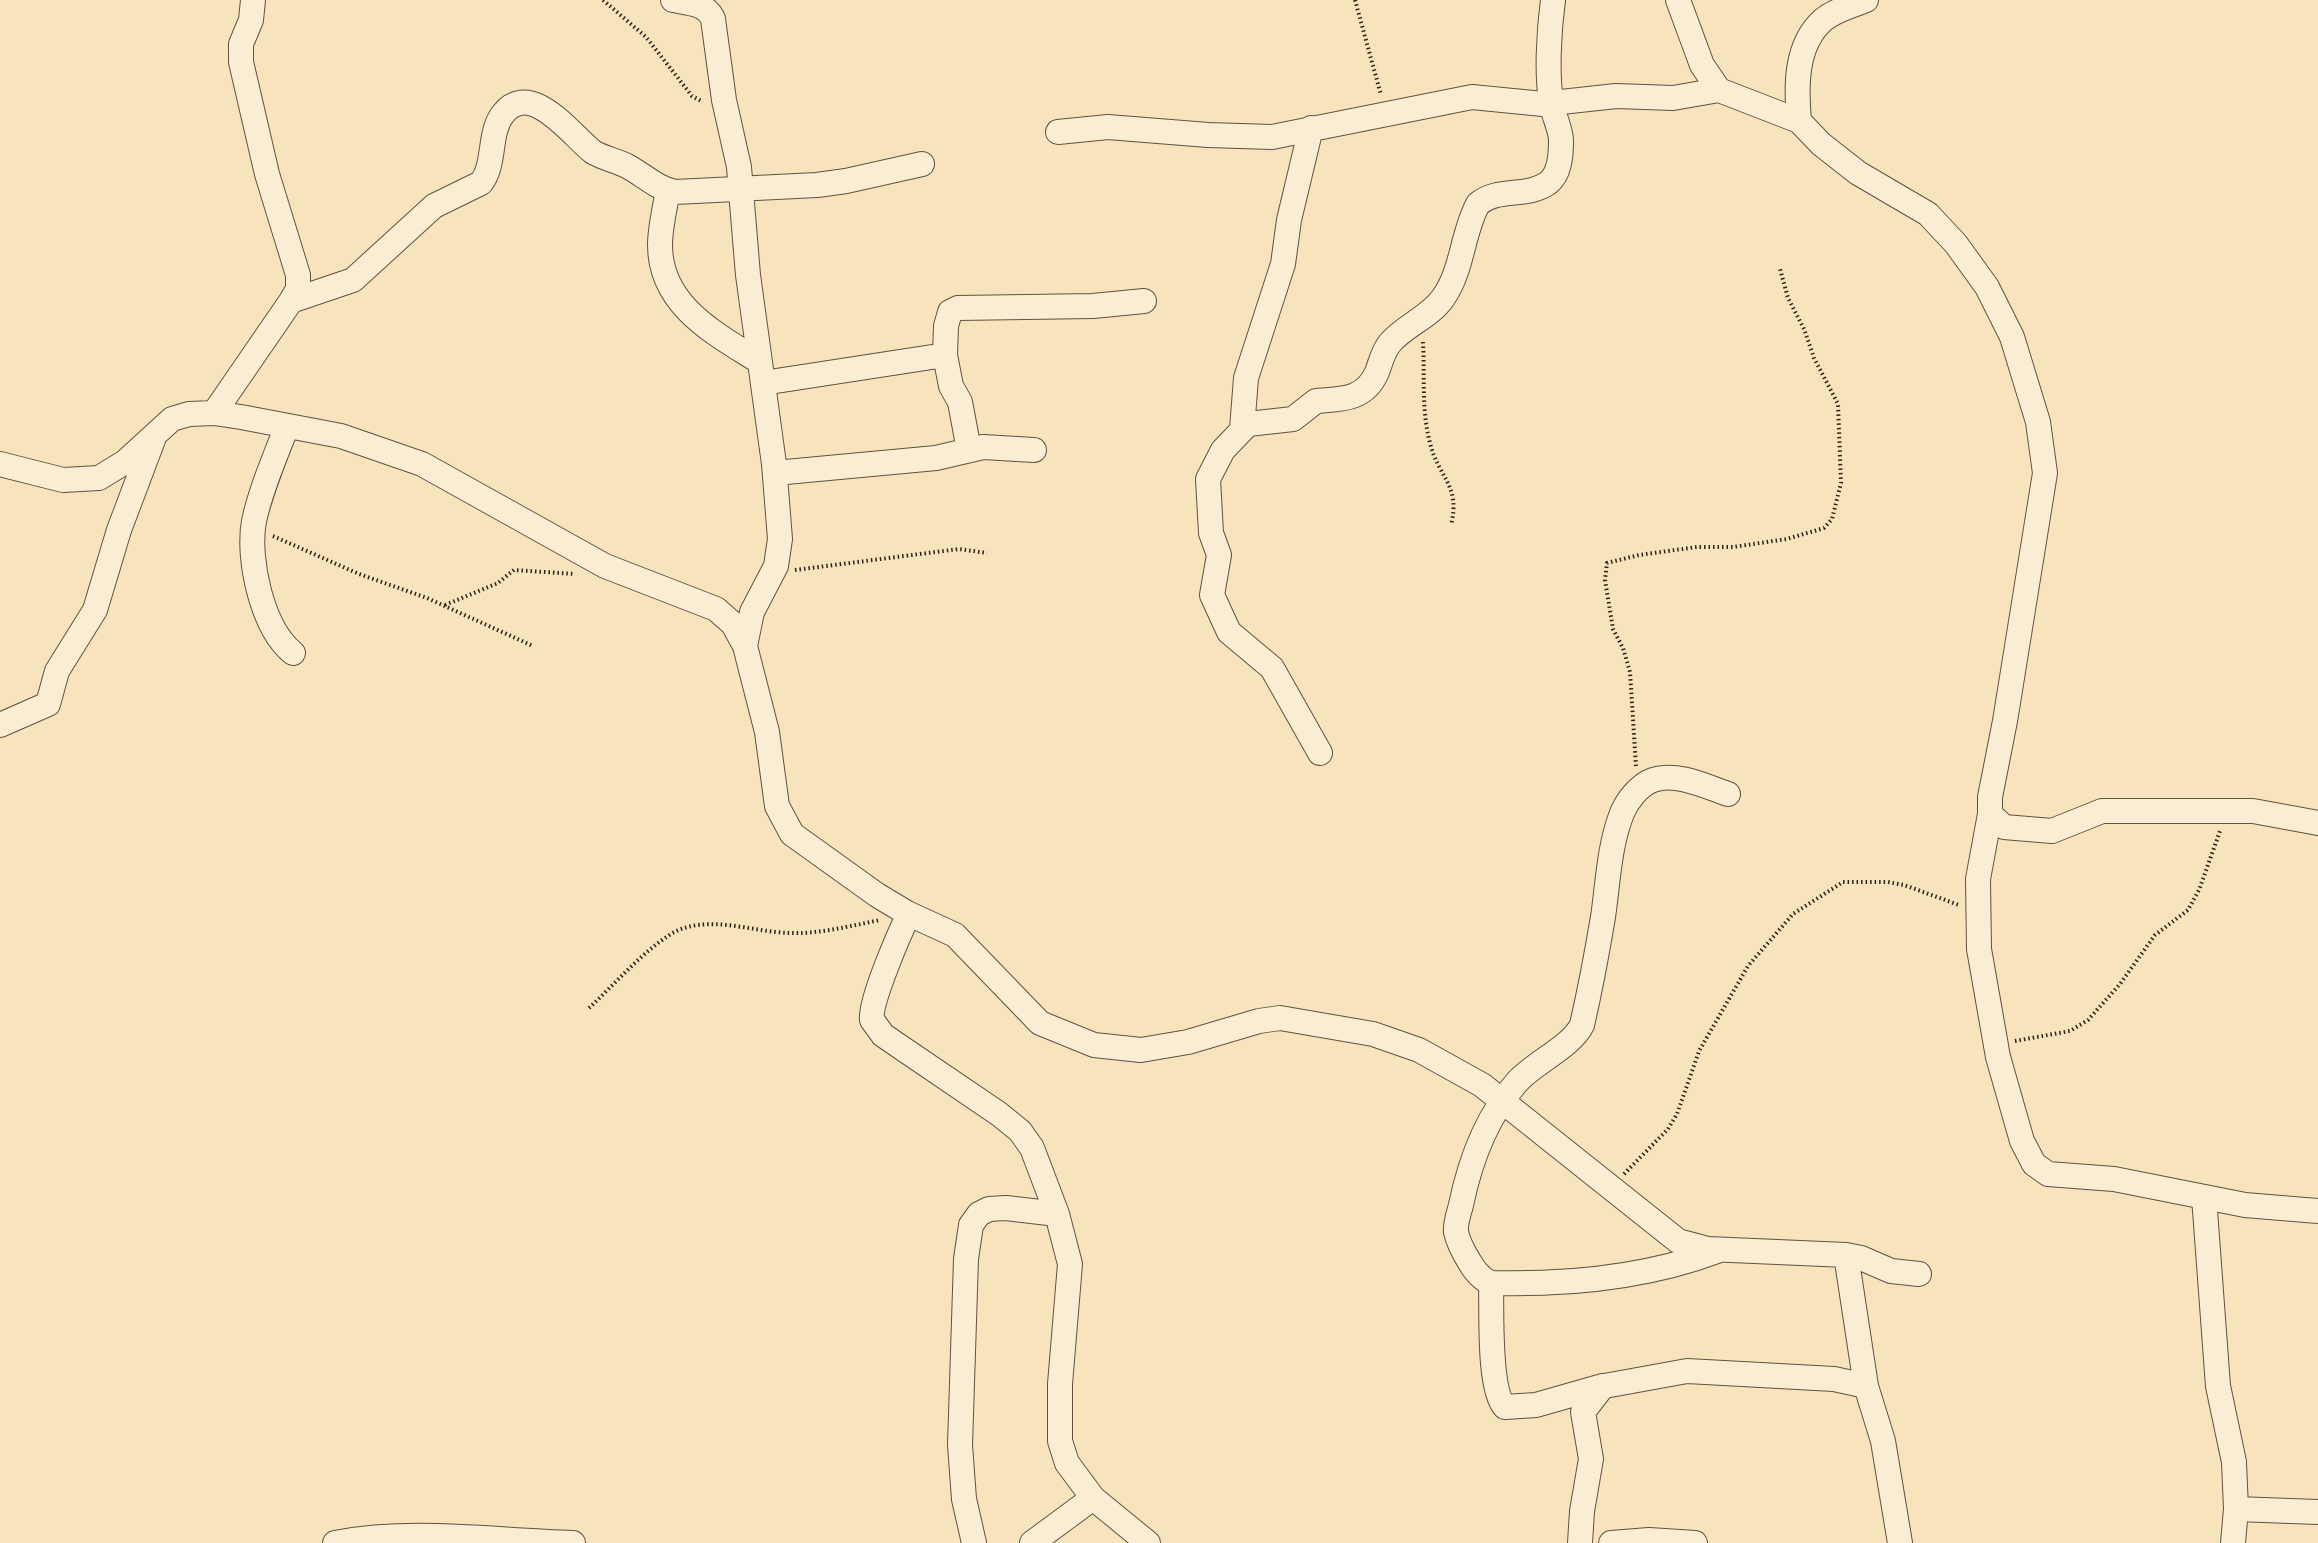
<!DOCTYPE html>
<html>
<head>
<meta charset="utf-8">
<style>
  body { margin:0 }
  canvas { display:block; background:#f7e4bd }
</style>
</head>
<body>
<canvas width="2318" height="1543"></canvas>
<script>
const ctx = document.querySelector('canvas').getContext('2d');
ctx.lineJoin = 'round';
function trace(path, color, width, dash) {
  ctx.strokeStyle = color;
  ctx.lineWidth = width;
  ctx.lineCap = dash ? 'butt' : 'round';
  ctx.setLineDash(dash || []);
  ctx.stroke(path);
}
const minor = new Path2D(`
  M673,0C688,3 706,3 713,19L724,100L739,167L748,275L774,464L780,539L776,566L752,612L745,646
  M1678,0L1702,65L1719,90L1799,121L1821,144L1858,173L1928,214L1956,244L1987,287L2012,337L2038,422L2045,473L2005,721L1990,797V814L2004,827L2052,831L2102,811H2253L2318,823
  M1799,121C1796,87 1795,45 1823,20C1835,10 1852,6 1866,0
  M1058,132L1108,127L1208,135L1272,137L1472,97L1543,104L1616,96L1673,98L1719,90
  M668,190C665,208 660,227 660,245C660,306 716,334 760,362
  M291,301L353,280L434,206L481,183C496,164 488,133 503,114C531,78 573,137 593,152C603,158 617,161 627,166C644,175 656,188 675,192L817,185L846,181L922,164
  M763,383L945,355
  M214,413L291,301L298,289V275L267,174L241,62V44L251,20L253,0
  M287,426C275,457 261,489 254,521C247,559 262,628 293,653
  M1242,429L1246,378L1283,264L1289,220L1311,128
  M969,450L960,402L951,386L945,355L946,326L950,312L958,308L1093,306L1144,301
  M0,464L63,480L99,478L125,462L172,419L189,414L214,413L241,417L341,436L422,464L605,566L716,609L733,624L745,646L767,732L777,806L792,834L877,895L907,913L955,935L1040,1023L1094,1045L1141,1050L1188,1042L1259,1021L1280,1018L1373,1034L1419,1050L1482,1085L1678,1241L1708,1249L1846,1255L1861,1258L1891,1271L1919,1274
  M775,473L936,458L983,447L1034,450
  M0,725L48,704L57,671L95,610L119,530L153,440
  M1320,753L1272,668L1229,632L1212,595L1219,555L1211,533L1208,479L1223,450L1248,424L1293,419L1316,401C1342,399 1365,400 1377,372C1381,362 1383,351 1390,343C1405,325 1429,318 1443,298C1463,270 1462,233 1478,204C1498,187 1527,198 1548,183C1560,174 1561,155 1561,141C1561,129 1554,117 1552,106C1546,77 1549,30 1553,0
  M1990,814L1978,879L1979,949L1998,1057L2022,1141L2034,1164L2048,1174L2114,1179L2245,1205L2318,1211
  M909,914C900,932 869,1003 872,1020L883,1035L896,1044L999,1114L1020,1131L1032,1148L1057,1214L1070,1264L1060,1384V1441L1067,1463L1093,1498L1148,1543
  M2204,1197L2218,1386L2234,1462L2236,1509L2233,1543
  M1717,1251C1645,1278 1567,1285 1491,1283C1481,1279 1474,1270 1469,1261C1464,1253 1458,1241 1456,1232C1455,1223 1459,1213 1461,1205C1470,1161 1487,1116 1517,1082C1535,1062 1571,1047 1582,1025C1590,990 1597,953 1603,917C1608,883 1609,846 1622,813C1627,801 1639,785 1653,780C1677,772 1705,786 1728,794
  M1846,1255L1866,1386L1883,1441L1900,1543
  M1491,1283C1492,1309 1488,1390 1505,1407L1536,1405L1599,1387L1687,1371L1834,1379L1866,1386
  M2236,1509L2318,1512
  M335,1543C414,1528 494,1541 573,1543
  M974,1543L964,1499L960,1445L966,1259L971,1225L979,1214L989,1209L1006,1208L1057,1214
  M1032,1543L1093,1498
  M1580,1543L1582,1511L1591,1459L1583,1412L1603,1386
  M1611,1543L1649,1540L1695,1543`);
trace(minor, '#5f5240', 26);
trace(new Path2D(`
  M603,0L646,37L692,96L703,102
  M1355,0L1381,95
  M1423,342C1425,375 1421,409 1430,443C1438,477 1461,485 1451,525
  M273,536L359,574L427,598L533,646
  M795,570L959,549L987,553
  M445,605L498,583L514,570L575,574
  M1636,766L1630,672L1623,648L1613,629L1605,580L1607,563L1639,555L1697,547H1733L1787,539L1824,528L1832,519L1841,483L1838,404L1814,358L1804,329L1788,298L1780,269
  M589,1008C615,984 641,953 671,934C706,913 752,932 789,933C820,934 850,926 880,920
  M2015,1041L2070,1031L2088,1020L2120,984L2155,935L2188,910L2199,890L2220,831
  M1624,1174L1668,1129L1677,1114L1699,1051L1748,966L1793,914L1843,882H1888L1904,885L1959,905`), '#2c2217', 4, [1.5, 3]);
trace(minor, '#faedd4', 24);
</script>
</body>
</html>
